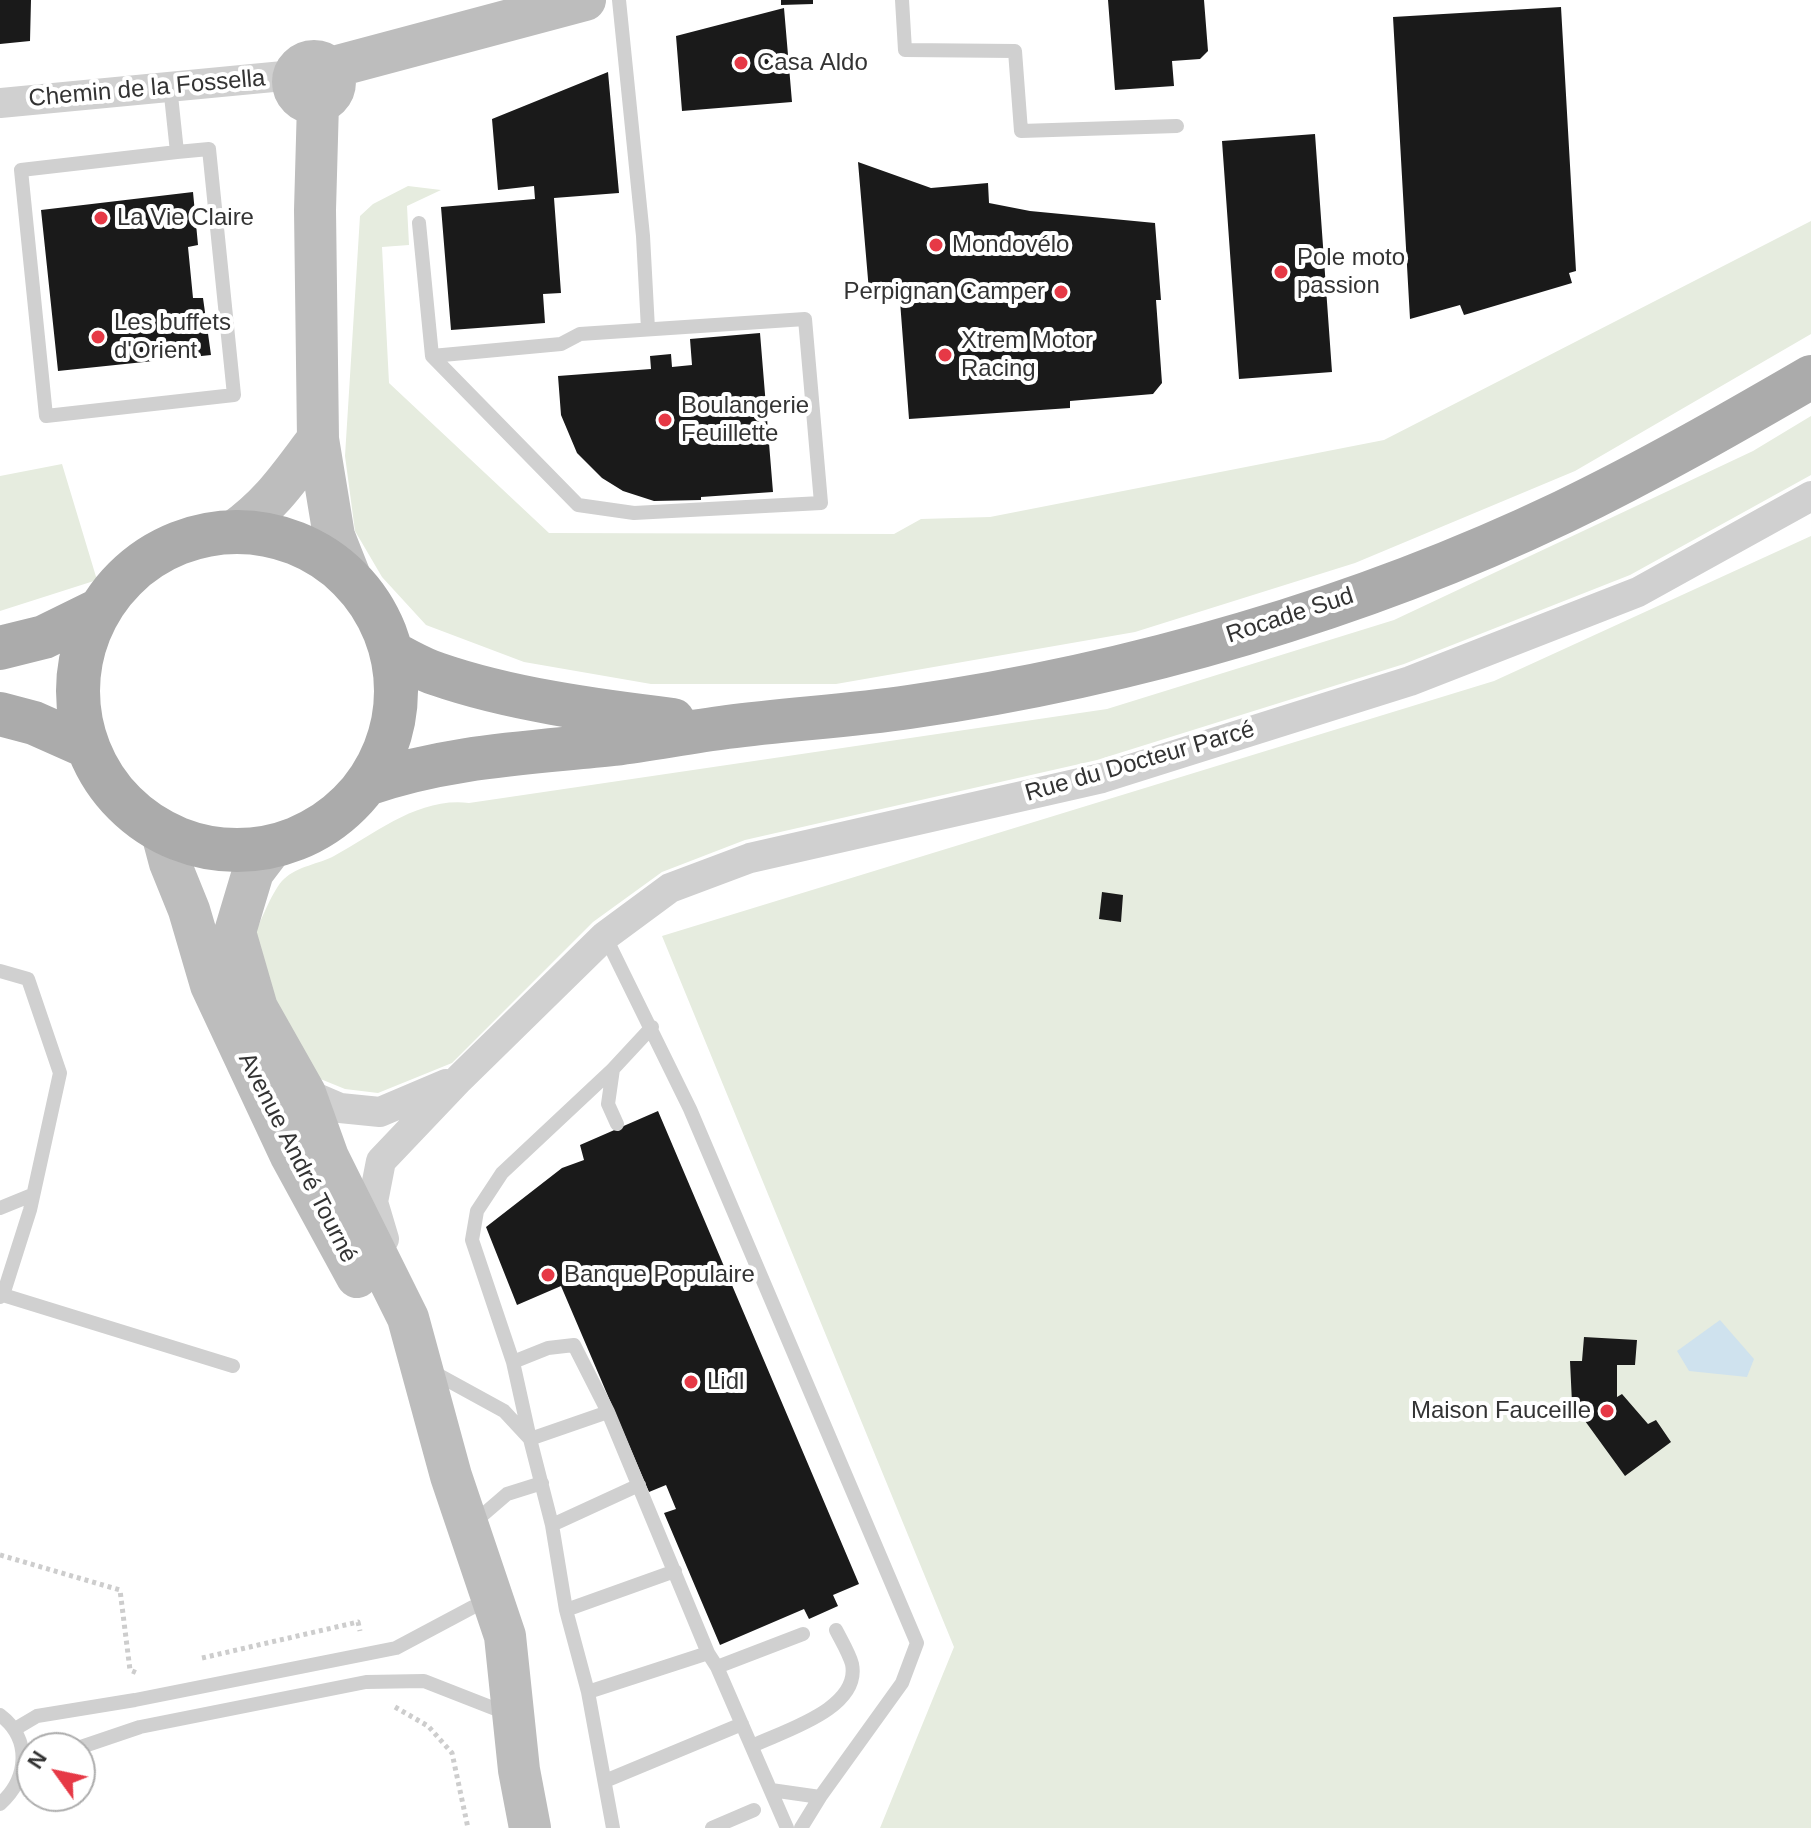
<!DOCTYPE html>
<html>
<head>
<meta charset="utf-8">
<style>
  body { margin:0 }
  #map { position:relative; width:1811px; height:1828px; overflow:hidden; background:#fff; font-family:Arial,sans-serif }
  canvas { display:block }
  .north { position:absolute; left:16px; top:1732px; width:80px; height:80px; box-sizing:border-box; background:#fff; border:2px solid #adadad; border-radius:50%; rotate:303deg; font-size:22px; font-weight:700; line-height:32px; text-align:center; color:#333 }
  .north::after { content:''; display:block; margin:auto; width:28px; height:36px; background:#e63946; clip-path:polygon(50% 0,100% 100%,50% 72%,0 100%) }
</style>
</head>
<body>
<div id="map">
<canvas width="1811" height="1828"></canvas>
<div class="north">N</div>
</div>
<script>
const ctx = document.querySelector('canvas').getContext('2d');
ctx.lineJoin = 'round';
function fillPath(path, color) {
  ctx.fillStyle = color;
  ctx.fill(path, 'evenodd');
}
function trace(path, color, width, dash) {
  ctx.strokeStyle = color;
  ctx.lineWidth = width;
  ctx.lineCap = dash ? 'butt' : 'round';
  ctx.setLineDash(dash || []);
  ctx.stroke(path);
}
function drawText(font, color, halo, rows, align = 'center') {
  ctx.font = font + ' Arial,sans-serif';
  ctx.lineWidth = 8;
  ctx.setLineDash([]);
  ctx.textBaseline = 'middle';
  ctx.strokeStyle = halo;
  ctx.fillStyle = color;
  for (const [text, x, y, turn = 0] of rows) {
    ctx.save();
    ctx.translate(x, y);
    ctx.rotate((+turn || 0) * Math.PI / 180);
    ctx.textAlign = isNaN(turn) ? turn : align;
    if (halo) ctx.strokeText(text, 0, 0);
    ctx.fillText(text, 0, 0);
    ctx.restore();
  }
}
fillPath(new Path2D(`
  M408,186L441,190L407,206L409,245L382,247L389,383L549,533L894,534L921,519L990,517L1384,440L1811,221V334L1575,471L1355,563L1135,632L836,684H651L524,662L426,625L382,577L355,531L345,456L360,216L373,204Z
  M1811,416V475L1630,575L1404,664L1097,760L745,840L662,872L593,922L452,1063L378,1093L345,1089L318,1078L275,1001L255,933C262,919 273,889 284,879C298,866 319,864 334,856C377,833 418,797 469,803L1107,709L1394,620L1753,451Z
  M62,464L97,580L0,611V476Z
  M1811,536V1828H880L954,1647L662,936L1494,681Z`), '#e6ecdf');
fillPath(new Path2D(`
  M1720,1320L1754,1359L1747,1377L1689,1371L1677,1351Z`), '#cfe2ee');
fillPath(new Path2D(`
  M0,0H31L30,41L0,44Z
  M781,0H813V4L781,5Z
  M1108,0H1204L1208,51L1200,59L1172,61L1174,86L1115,90Z
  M1561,7L1576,271L1569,273L1572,283L1464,315L1460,305L1410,319L1393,17Z
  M784,8L792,102L682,111L676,36Z
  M608,72L619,193L554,198L561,293L543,294L545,323L451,330L441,207L535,199L534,186L498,190L492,119Z
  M1315,134L1332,372L1239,379L1222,141Z
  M858,162L931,188L988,183L989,203L1030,211L1155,223L1161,300H1156L1162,383L1153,394L1070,401V408L909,419L899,288L869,291Z
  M193,192L198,245L188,247L193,298H203L211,355L58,371L41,210Z
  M760,333L773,492L701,497V500L654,501L623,491L602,478L577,453L561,415L558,376L651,369L650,356L671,354L672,367L692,365L690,339Z
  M1102,892L1123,895L1121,922L1099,919Z
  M658,1111L859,1584L833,1595L838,1606L809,1619L804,1609L720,1645L664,1513L676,1509L666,1485L649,1492L561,1286L517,1305L486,1227L562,1168L584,1160L580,1145Z
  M1584,1337L1637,1340L1635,1365H1617V1397L1622,1394L1648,1424L1656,1420L1671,1442L1625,1476L1572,1403L1570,1361H1582Z`), '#1a1a1a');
trace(new Path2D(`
  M0,1555L120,1590L130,1670L137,1673
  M202,1658L358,1622L360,1631
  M395,1707L428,1726L452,1753L468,1828`), '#cdcdcd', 5, [4, 4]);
trace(new Path2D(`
  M619,0L643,236L648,329
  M902,0L905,50L1015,51L1021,131L1177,126
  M170,86L177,152L21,170L46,416L234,395L209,149L177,152
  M419,223L432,356
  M805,319L821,503L634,513L578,505L432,356L561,344L580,334Z
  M605,936L690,1109L917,1643L902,1683L820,1797L801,1828
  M0,971L28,979L60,1073L30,1210L3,1295L0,1297
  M613,1069L502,1173L477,1211L472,1240L513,1362L548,1348L574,1345L608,1412L708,1653L717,1667
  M617,1124L608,1104L613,1069L652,1027
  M0,1208L32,1195
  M3,1295L233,1366
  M513,1362L530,1439L608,1412
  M431,1371L504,1411L530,1439L552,1525L566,1610L588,1692L613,1828
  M471,1525L507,1494L542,1483
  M552,1525L639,1485
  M566,1610L675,1571
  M588,1692L708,1653
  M0,1715C32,1739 28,1779 0,1804
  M15,1729L37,1716L135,1700L396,1648L473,1607
  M752,1746C783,1731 861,1709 852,1664C849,1653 841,1640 836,1630
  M78,1748L140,1727L366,1682L424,1681L493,1708
  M605,1781L742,1724
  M771,1790L820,1797
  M712,1828L754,1810
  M787,1828L717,1667L803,1634`), '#d0d0d0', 14);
trace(new Path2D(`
  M0,103L294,75
  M305,1093L340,1108L380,1112L446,1084
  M384,1239L373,1202L381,1161L459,1079L605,936L670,888L750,858L1102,778L1410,681L1638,592L1811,496`), '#d0d0d0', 30);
trace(new Path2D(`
  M293 82a21 21 0 1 1 42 0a21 21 0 1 1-42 0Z
  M330,68L585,0
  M318,103L315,210L318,439L334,536L351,579
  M233,532C273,503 289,477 318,439
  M162,833L170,863L189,910L211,985L291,1156L357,1277
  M272,847L253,872L235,932L257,1008L305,1093L328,1157L408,1318L451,1476L505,1636L519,1770L530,1828`), '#bdbdbd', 42);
trace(new Path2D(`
  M78 691a159 159 0 1 1 318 0a159 159 0 1 1-318 0Z
  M0,648L44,637L101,609
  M392,653C407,660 421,669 437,674C509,699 597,711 673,720
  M0,714L34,723L88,747
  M367,784C447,756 530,753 614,744C652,739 689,732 727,727C787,719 848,716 909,707C1132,675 1360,609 1563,512C1648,471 1730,424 1811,377`), '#ababab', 44);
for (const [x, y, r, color] of [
  [741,63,8,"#e63946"],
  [101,218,8,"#e63946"],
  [936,245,8,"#e63946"],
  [1281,272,8,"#e63946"],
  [1061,292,8,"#e63946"],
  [98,337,8,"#e63946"],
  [945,355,8,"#e63946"],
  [665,420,8,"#e63946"],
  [548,1275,8,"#e63946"],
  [691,1382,8,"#e63946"],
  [1607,1411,8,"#e63946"]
]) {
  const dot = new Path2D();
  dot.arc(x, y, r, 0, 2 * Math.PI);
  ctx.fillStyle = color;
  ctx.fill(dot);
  trace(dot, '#fff', 3);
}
drawText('24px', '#333', '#fff', [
  ["Casa Aldo",757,63],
  ["La Vie Claire",117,218],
  ["Mondovélo",952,245],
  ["Pole moto",1297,258],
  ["passion",1297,286],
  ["Perpignan Camper",1045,292,"right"],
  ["Les buffets",114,323],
  ["d'Orient",114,351],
  ["Xtrem Motor",961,341],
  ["Racing",961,369],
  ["Boulangerie",681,406],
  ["Feuillette",681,434],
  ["Banque Populaire",564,1275],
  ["Lidl",707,1382],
  ["Maison Fauceille",1591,1411,"right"]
], 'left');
drawText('24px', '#333', '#fff', [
  ["Chemin de la Fossella",147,89,-5],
  ["Rocade Sud",1290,616,-18],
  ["Rue du Docteur Parcé",1140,762,-16],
  ["Avenue André Tourné",297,1158,63]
]);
</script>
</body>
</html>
